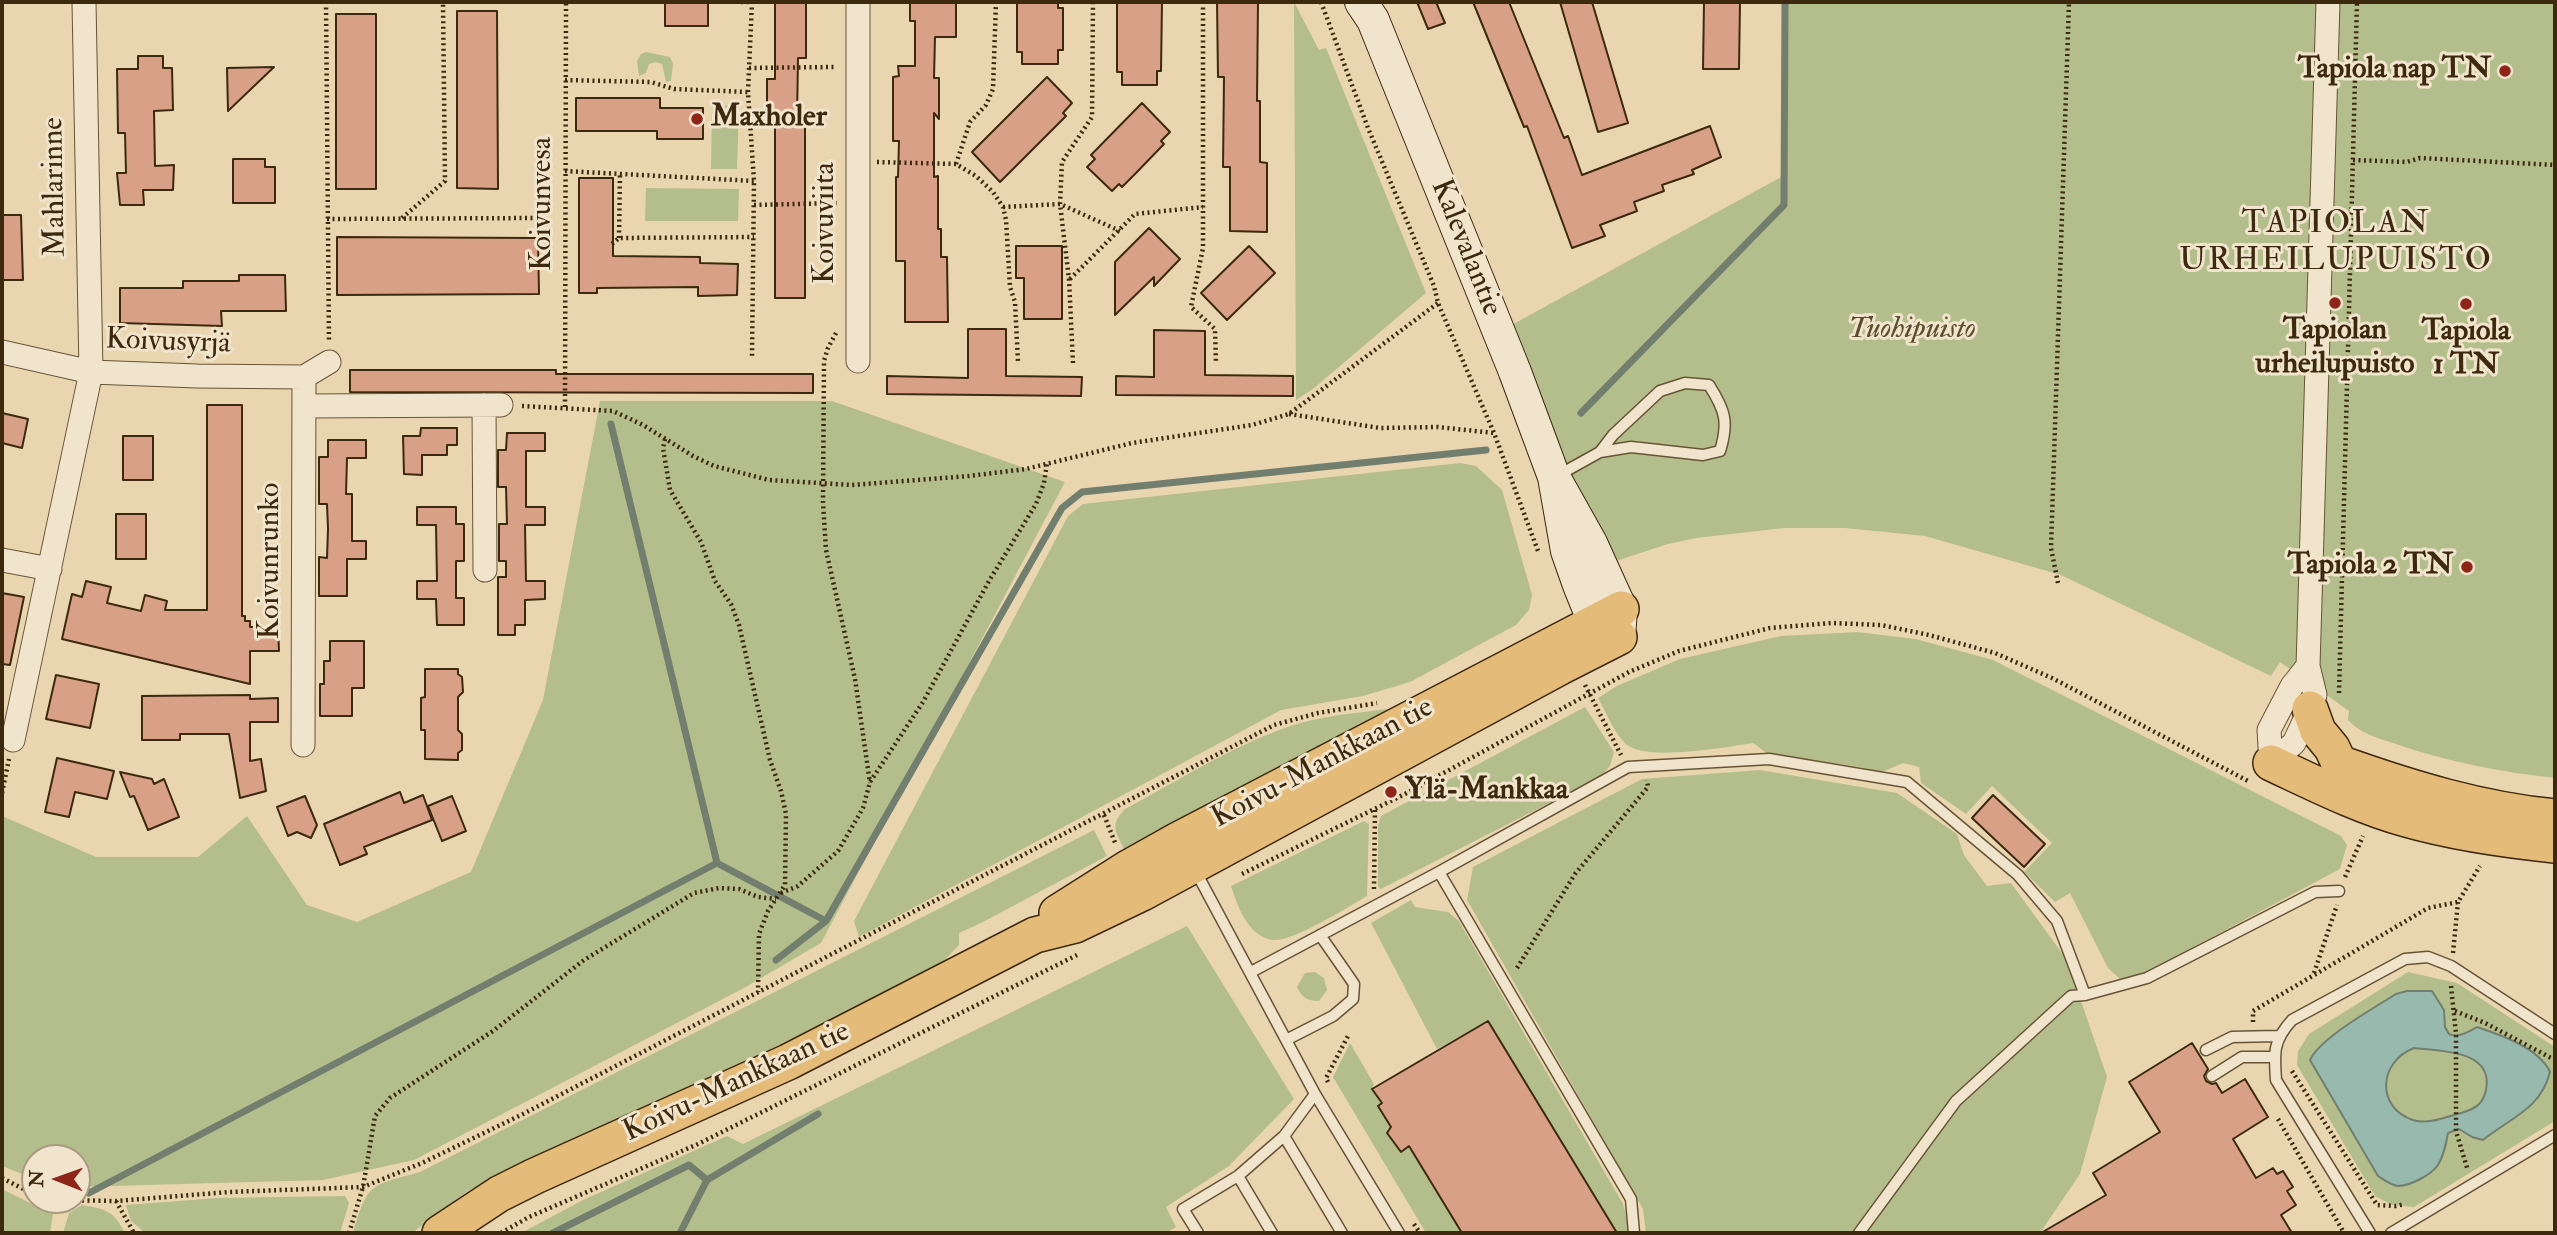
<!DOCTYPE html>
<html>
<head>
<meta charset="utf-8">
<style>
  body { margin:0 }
  #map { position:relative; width:2557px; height:1235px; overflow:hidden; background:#e9d6b0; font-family:"IM FELL Double Pica",serif }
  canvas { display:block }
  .frame { position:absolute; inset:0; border:4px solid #3c290e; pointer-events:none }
  .north { position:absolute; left:21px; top:1144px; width:70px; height:70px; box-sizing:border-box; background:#f1e4cc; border:2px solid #a99980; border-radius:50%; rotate:271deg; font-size:19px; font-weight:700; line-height:28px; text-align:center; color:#3c290e }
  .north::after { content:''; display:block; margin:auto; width:24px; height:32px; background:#8f2418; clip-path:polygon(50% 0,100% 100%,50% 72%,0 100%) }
</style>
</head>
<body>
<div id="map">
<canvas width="2557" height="1235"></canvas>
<div class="frame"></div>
<div class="north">N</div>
</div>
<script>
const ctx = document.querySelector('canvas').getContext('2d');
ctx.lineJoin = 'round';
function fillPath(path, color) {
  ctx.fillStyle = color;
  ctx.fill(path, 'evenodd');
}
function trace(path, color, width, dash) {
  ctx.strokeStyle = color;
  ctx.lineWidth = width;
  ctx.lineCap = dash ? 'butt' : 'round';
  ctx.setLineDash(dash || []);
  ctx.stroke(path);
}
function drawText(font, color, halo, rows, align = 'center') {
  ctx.font = font + ' "IM FELL Double Pica",serif';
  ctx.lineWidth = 6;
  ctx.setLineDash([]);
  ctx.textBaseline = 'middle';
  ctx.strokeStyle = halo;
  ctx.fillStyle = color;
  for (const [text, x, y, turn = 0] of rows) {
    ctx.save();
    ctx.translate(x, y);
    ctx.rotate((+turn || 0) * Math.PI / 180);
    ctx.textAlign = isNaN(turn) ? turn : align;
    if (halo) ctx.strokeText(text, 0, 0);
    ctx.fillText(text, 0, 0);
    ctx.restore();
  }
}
fillPath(new Path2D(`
  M1294,2L1319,50L1326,48L1426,293L1313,389L1296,400Z
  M1788,2H2555V778C2500,772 2448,762 2396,744C2378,738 2361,734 2348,720L2349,711L2280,662L2271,676L2061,575L1925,536L1845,528H1784L1696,538L1668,544L1610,563L1569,479L1564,456L1508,327L1783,176Z
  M646,52L670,57L673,64L671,81L666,82L662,64L656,62L649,64L646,73L639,76L637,61L641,54Z
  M712,105L739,106L737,169H711Z
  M646,188L739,189L738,221H645Z
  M600,401H832L1065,482L821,943L744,988L414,1160L323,1180L77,1187V1158H35V1179L2,1166V816L96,857H198L247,816L307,905L357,922L471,872L543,700Z
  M1460,463L1476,466L1502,490L1532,595L1529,610L1516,625L1410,682L1363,696L1281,710L859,937L854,921L1068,516L1083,504Z
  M1857,632L1916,639L1993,660L2341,836L2347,845L2340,869L2139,976L2122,981L2108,968L2070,893L2055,902L2024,872L2052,843L1992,786L1966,814L1921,783L1919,767L1903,763L1882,772L1855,766L1768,754L1753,743C1728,747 1644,762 1626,744C1614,733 1606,712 1598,698L1617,686L1680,659L1781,636Z
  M1402,707L1125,851C1116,832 1109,825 1125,809C1179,780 1242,740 1300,723C1333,714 1369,712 1402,707Z
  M1585,707L1614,752L1610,766L1600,777L1381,889L1378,887V825L1381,816Z
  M1760,770L1897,793L1957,834L1964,855L1987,886L2011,883L2067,960L2107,1077L2080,1174L2040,1233H1646L1643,1209L1467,900L1473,867L1642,779Z
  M1364,821L1369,824L1367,896C1348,907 1293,942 1273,940C1248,937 1237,905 1231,886Z
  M1094,830L1107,856L979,924L959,933V945L944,961L924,974L701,1083L563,1144L468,1191L412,1233H353C368,1182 370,1186 420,1172Z
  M1411,900L1415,907L1448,912L1459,921L1623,1204L1630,1233H1617L1488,1021L1437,1049L1371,923Z
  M1187,926L1294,1099L1229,1166L1166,1207L1176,1227L1166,1233H521L585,1199L727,1136L743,1144Z
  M1315,972L1324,978L1327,990L1319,1001C1307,1001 1302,998 1297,987L1305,973Z
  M2408,972L2457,983L2555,1047V1121L2414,1207L2392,1205L2375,1196L2297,1065L2298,1051L2309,1034Z
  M1350,1043L1374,1084L1372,1089L1382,1103L1378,1106L1391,1127L1387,1133L1400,1151L1409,1146L1462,1233H1426L1333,1077Z
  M2,1189L32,1204L54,1208L50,1233H2Z
  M345,1196L349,1203L340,1233H145L131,1221L126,1205L217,1198Z
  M82,1205C106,1209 114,1211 125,1233H63L69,1213Z`), '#b4be8d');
const water = new Path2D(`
  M2407,991H2432L2444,1010L2445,1027L2449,1034C2459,1038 2468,1032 2477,1027C2501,1035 2539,1048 2550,1072C2541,1109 2510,1118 2483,1140L2472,1137L2459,1129L2448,1133C2446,1144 2444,1155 2438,1165C2431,1175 2410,1186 2398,1186C2390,1185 2384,1180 2378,1176L2310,1060C2320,1038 2374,1008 2396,994ZM2414,1048C2441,1051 2494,1050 2486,1090C2483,1105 2474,1109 2461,1113C2446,1117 2428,1125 2413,1120C2376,1108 2378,1062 2414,1048Z`);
fillPath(water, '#97b9ae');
trace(water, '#737f6e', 2);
trace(new Path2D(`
  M1581,413L1784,205L1785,2
  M611,424L717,863L826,921
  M776,960L826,921L1062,508L1082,492L1486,450
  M89,1193L717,863
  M553,1233L689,1165L707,1180
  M680,1233L707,1180L818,1114`), '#737f6e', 7);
const building = new Path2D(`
  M665,2H708V26H665Z
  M775,2H806V58H798L797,119H805V298H775V121H767V79H775Z
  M910,2H956V37H935L934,78H939V119L934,113V177L938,176V229H941V257H947L948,322H905V261H896V177H898L899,141H893V77L899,76L898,66H915V21H910Z
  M1017,2H1058V8H1063V50H1058V64H1022V52H1017Z
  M1117,2H1162L1161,71H1157V85H1122V72H1117Z
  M1217,2H1258L1257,101H1260V162L1267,163V232L1230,231V167H1223L1224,77H1218Z
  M1417,2H1436L1445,23L1428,29Z
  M1473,2H1509L1564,138L1568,136L1582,175L1710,126L1721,157L1692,170L1694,174L1662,185L1664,191L1634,202L1637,211L1600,225L1605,236L1572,248L1527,126L1524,127Z
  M1560,2H1592L1628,123L1598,132Z
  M1704,2H1740L1739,69H1703Z
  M457,11H497L498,189L457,188Z
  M336,14H376V189H336Z
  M138,56H163V68H172L173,110L154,111L155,166L174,165L173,190H143L144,205H120L117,173H126L125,133H118L117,69H138Z
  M274,67L228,111L227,68Z
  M1047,77L1072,103L1063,113L1066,116L1000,182L972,152Z
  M576,98H660V108H703V139H657V131H576Z
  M1142,103L1170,132L1161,141L1164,144L1135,174L1122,187L1119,184L1112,191L1087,167L1095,159L1091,155Z
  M233,159H265V167H275V203H233Z
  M579,178H613V256L700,257V263L738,264L737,295L698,296V287L597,288V293H579Z
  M2,215H21L23,280H2Z
  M1149,228L1180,259L1154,286V277L1115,315V262Z
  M337,237L538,238L539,294L337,295Z
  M1016,246H1062V319H1024V278H1016Z
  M1249,246L1275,273L1227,320L1201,293Z
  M239,275H285L286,311H221L222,326L120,323V288H183V281H239Z
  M968,329H1006V376L1082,377L1081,396L887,394V376L968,378Z
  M1154,330L1205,331V375L1293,376V396L1116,395V376L1154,377Z
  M350,370H556V374H813V393L350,392Z
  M207,405H242V616H245V621H250V627H278L279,651H250V684L62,639L72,594L82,597L86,581L111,587L107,603L141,611L145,595L167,601L165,610H207Z
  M2,413L28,419L22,448L2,443Z
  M421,428H457V445H447V455H422V475L404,474L403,436H420Z
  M507,433H545V451H526V507H545V525H525L526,581H545V599L525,600V625H515V635H498V577H506V561H499V524H507L506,487H498V450H506Z
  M123,436H153V480H123Z
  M328,440H366V458H347L346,494H352V541H366V559H347V596H319V557L327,558L328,529L327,504H319V457H328Z
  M417,507H456V524H464V561H456V598H464V625H437L436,599H417V581H437L436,525H417Z
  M116,514H146V559H116Z
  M2,593L24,597L10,665L2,664Z
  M330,641H364V688H352V716H320V684H324V661H330Z
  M425,669H458V674L462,677L463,692L458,697V730L462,734V750L458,753V760L425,759V730H421V698L425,697Z
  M56,675L99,684L90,728L46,719Z
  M250,695V699L278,698V722H250V761L261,759L266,791L240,798L229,734H180V740H142V696Z
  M57,758L114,771L107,799L75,792L69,817L45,812Z
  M120,772L152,779L154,784L164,779L179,817L148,830L134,796L130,797Z
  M400,792L404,803L423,795L432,820L364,847L367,854L340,865L324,824Z
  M1993,795L2045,844L2024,867L1972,818Z
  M305,796L317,825L311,838L297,832L288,836L277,807Z
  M452,796L466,831L442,841L428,806Z
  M1488,1021L1617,1233H1462L1409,1146L1401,1152L1387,1133L1391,1127L1378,1106L1382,1103L1372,1089Z
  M2192,1043L2208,1069L2204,1076L2206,1081L2212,1084L2216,1083L2222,1093L2245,1079L2268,1117L2233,1139L2256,1178L2273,1168L2277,1174L2283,1171L2293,1187L2287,1191L2296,1205L2281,1215L2292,1233H2041L2106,1195L2093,1173L2160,1132L2129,1082Z`);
fillPath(building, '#d8a087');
trace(building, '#3c290e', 2);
const service = new Path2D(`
  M1555,477L1600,452L1613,435L1660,391L1685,383L1709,385C1725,410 1729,422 1720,451L1703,455L1631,447L1600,452
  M1195,870L1315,1094L1399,1233
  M1439,872L1631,1199L1634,1233
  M1251,972L1439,872L1628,767L1769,759L1907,782L2018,875L2057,921L2085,995
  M1286,1040L1333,1016L1353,999L1354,984L1320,935
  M2206,1050L2232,1037L2278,1036
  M2212,1076L2242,1057H2275
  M1284,1136L1342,1233
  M1238,1176L1272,1233
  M1198,1233L1183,1209L1238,1176L1284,1136L1315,1094
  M1859,1233L1956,1101L2071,996L2085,995L2147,978L2315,892L2339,891
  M2370,1233L2276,1080C2274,1052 2273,1041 2292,1020L2405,959L2428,957L2451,966L2555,1034
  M2391,1233L2555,1135`);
const minor = new Path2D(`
  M2,352L91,372L197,376L304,377L329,362
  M858,361V2
  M484,405L485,570
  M304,406L501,405
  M2,560L50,569
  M13,740L91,372L84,2
  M303,745L304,377
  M2271,763L2294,743L2310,709L2315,695L2308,666L2328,2
  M2271,763L2269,730L2292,686L2308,666`);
const secondary = new Path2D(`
  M1361,2L1373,20L1515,372L1554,477L1591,543L1621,609L1619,637L1594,622L1579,585L1567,551L1554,477`);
const primary = new Path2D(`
  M2310,709L2318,731L2332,748L2339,763C2409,788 2481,810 2555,817
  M2271,763C2314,783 2359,806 2406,819C2455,833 2505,840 2555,845
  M1057,913L1128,868L1178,840L1621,609
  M440,1233L499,1194L535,1176L788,1062L1035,935L1075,925L1142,893L1560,667L1619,637`);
trace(service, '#675436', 13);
trace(minor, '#675436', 25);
trace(secondary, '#3c290e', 34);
trace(primary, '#3c290e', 38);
trace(new Path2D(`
  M326,2L329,343
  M741,2H752L748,92L754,181L752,357
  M1203,2V248L1191,307L1215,329L1216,364
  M1321,2L1368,128L1434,286L1438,303L1494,433L1538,551
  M749,68L836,67
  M565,80L651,82L674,89L748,92
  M2353,160L2407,162L2420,158L2555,165
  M877,162L956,164L976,176L993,192L1003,207L1006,220L1010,287L1015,302L1018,362
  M956,164L970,122L986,105L993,89L996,2
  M565,171L754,181
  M754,205L837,203
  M1003,207L1060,204L1120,231
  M402,218L445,181L443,2
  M327,219L537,218
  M619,238L620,173
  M612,244L619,238L754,237
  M1070,279L1135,214L1203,207
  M836,333L828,348L824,361L823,502L826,550L855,679L870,783
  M1073,363L1069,279L1060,204L1062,162L1092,117L1093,2
  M522,406L613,411L643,425L693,456L714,466L769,480L852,485L969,476L1026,469L1132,443L1252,425L1289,414L1438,303
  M565,407L566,2
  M1289,414L1380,428L1438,427L1494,433
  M665,439L663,448L670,490L701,542L715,581L731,604L739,625L770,760L781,791L786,814L785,885L768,911L759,934L758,992
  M2058,583L2051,548L2069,2
  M1585,685L1621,755
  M2339,693L2357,2
  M2,793L9,759
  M1104,815L1116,845
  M1242,874L1405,794L1629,672L1679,651L1770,628L1831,623L1881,625L1929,635L1995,653L2052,678L2248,781
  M2345,877L2363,836
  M1374,889L1375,809
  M781,893L798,886L838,851L863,808L870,782L923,702L989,581L1036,504L1044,483L1047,463
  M2453,953L2458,902
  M1517,968L1575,874L1648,787L1647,780
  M2314,973L2337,905
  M2451,986L2456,1034V1131L2468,1171
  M2455,1011L2485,1023L2555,1060
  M2253,1022V1011L2428,908L2458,902L2480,866
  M2292,1071L2377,1205L2396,1206L2405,1204
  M1328,1082L1326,1078L1348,1036
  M2278,1119L2344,1233
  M2,1178L35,1195
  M60,1200L116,1201L229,1192L363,1187L422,1163L521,1115L1274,725L1318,713L1377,703
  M116,1201L134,1233
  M1414,1224L1420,1233
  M349,1233L363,1187L375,1116L390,1098L493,1031L584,960L694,893L719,888L739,889L758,897L776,899
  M501,1233L529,1217L698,1144L1077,955`), '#3c290e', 4.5, [2, 3.5]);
trace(service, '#f1e4cc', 10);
trace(minor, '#f1e4cc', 23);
trace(secondary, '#f1e4cc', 32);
trace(primary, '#e4bb78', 35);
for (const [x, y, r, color] of [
  [2505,71,7,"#8f2418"],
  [697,119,7,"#8f2418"],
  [2335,303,7,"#8f2418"],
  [2466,304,7,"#8f2418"],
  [2467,567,7,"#8f2418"],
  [1391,792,7,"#8f2418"]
]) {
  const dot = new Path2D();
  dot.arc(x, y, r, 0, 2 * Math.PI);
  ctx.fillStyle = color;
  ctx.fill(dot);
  trace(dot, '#f1e4cc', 2.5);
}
drawText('bold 30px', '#3c290e', '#f1e4cc', [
  ["Tapiola nap TN",2491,71],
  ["Maxholer",711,119,"left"],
  ["Tapiolan",2335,332,"center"],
  ["urheilupuisto",2335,366,"center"],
  ["Tapiola",2466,333,"center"],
  ["1 TN",2466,367,"center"],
  ["Tapiola 2 TN",2453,567],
  ["Ylä-Mankkaa",1405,792,"left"]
], 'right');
drawText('30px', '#3c290e', '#f1e4cc', [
  ["Mahlarinne",56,187,-91],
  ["Koivunvesa",544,204,-90],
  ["Koivuviita",827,223,-90],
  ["Kalevalantie",1465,248,68],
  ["Koivusyrjä",168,343,2],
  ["Koivunrunko",272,561,-90],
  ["Koivu-Mankkaan tie",1323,764,-28],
  ["Koivu-Mankkaan tie",737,1083,-25]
]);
drawText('italic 30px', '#5a4e2e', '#f1e4cc', [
  ["Tuohipuisto",1912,331]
]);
ctx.letterSpacing = '2px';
drawText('32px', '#3c290e', '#f1e4cc', [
  ["TAPIOLAN",2336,225],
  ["URHEILUPUISTO",2336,262]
]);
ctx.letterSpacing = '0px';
</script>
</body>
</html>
